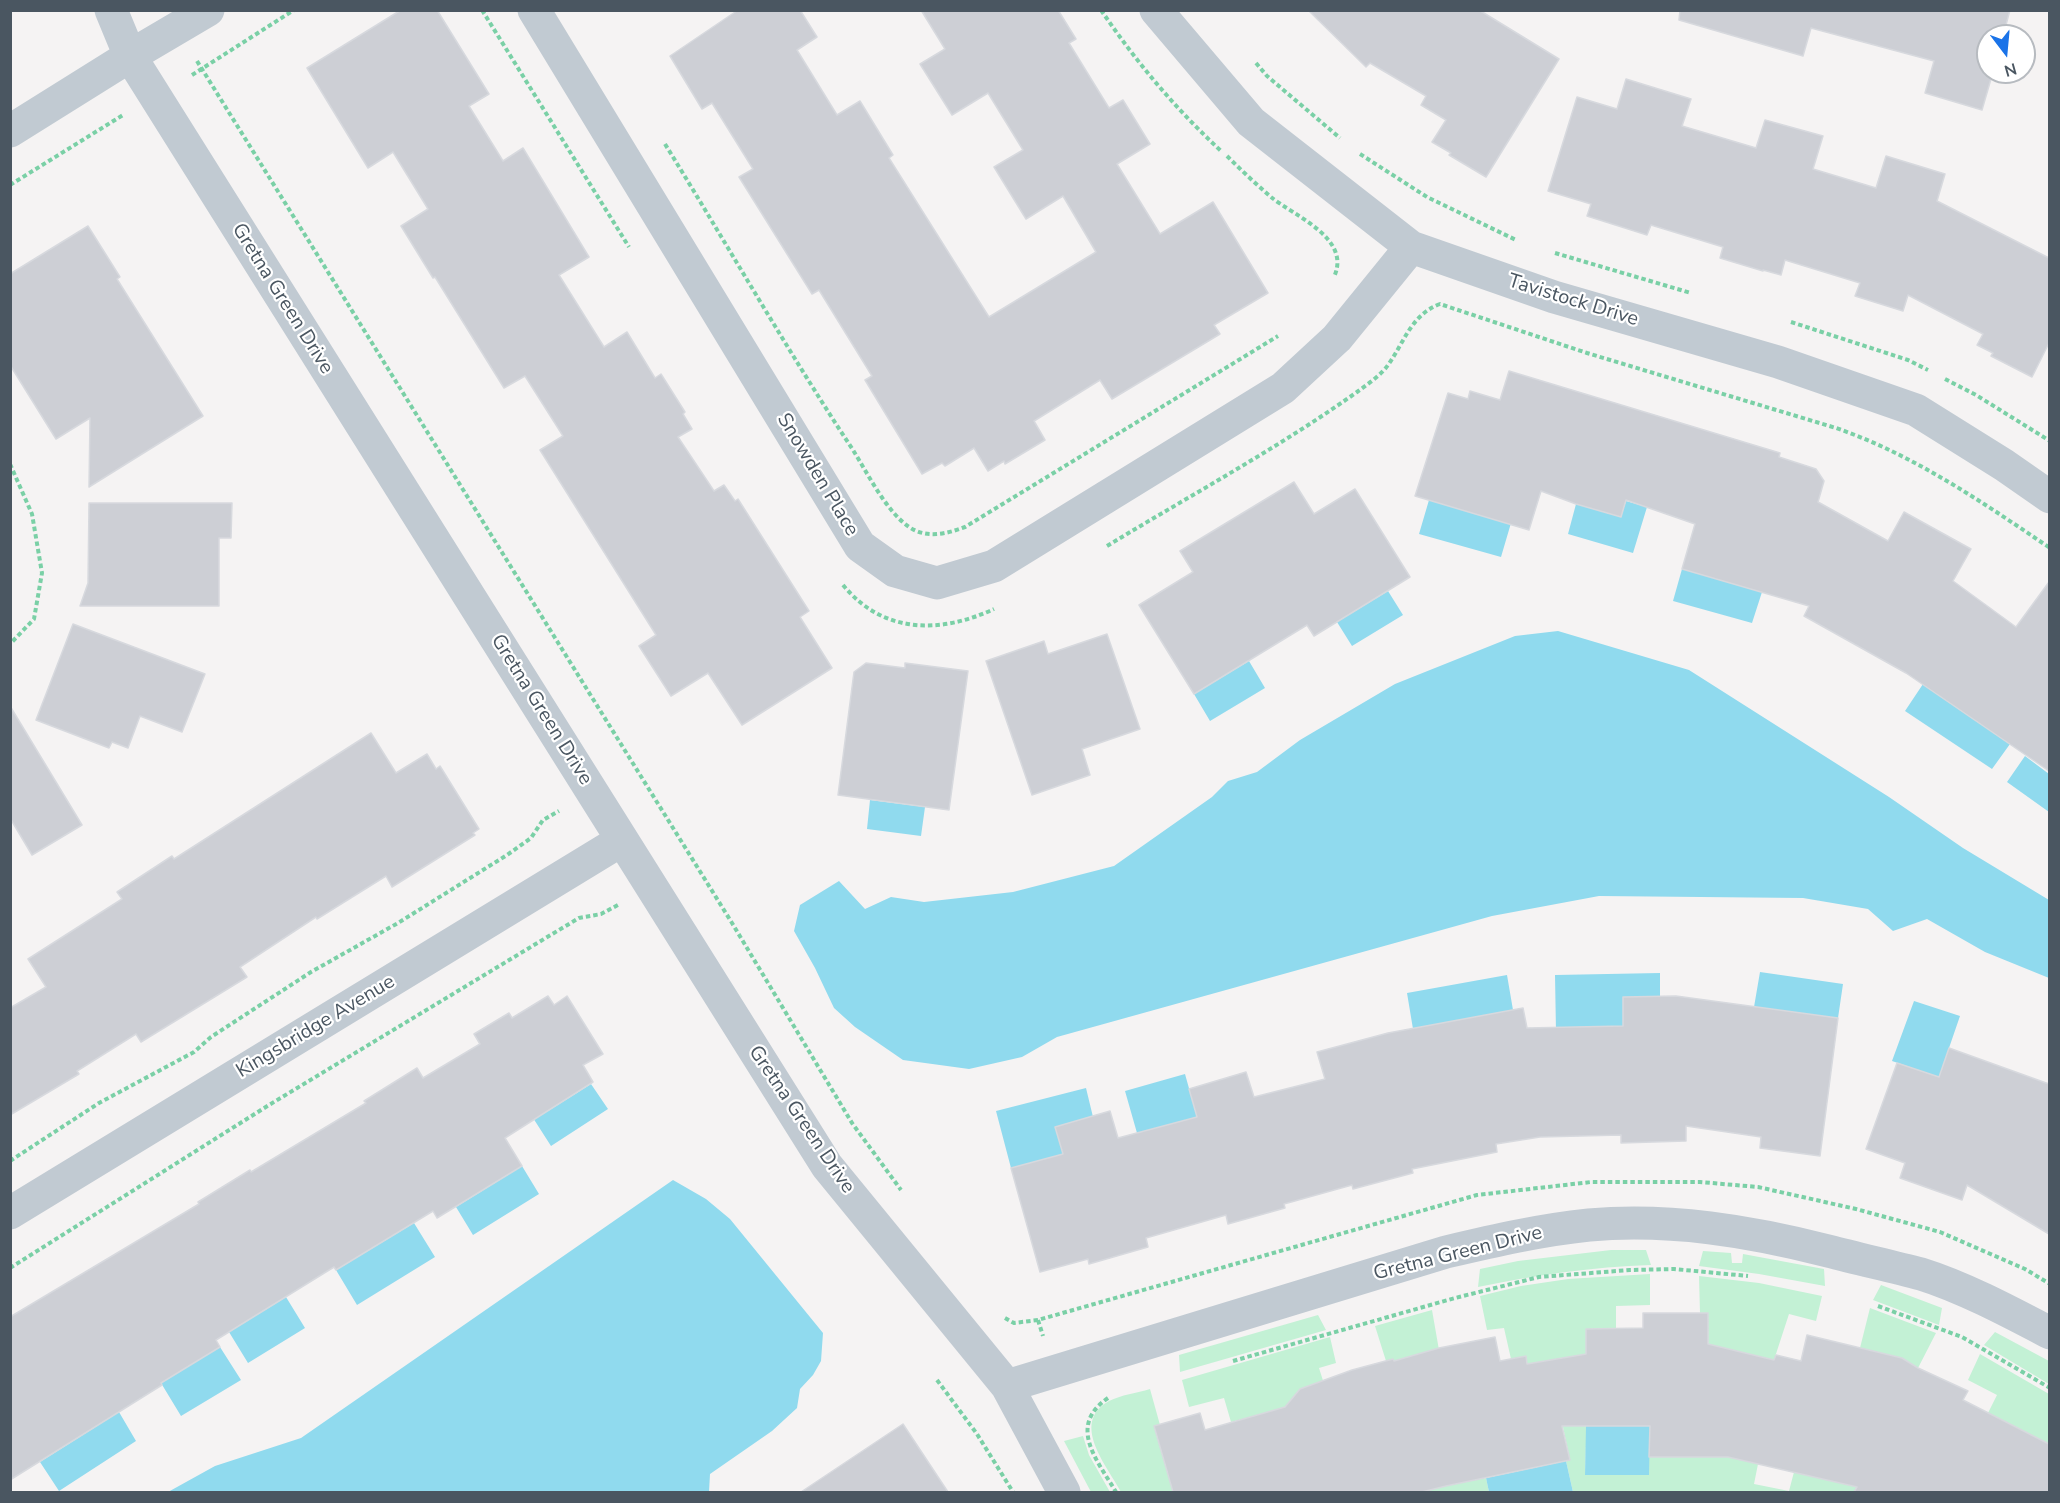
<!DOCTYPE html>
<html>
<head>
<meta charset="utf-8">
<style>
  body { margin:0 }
  #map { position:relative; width:2060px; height:1503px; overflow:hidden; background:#f5f3f3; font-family:"Nunito Sans",sans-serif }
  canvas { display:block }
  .frame { position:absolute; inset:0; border:12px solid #4a5661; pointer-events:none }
  .north { position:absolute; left:1976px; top:24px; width:60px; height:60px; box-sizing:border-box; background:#fff; border:2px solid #b7bbc0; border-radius:50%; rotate:164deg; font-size:16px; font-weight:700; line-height:24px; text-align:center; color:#4a5661 }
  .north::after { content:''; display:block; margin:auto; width:21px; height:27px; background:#1a73e8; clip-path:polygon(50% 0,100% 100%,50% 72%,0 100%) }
</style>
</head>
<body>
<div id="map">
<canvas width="2060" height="1503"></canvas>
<div class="frame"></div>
<div class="north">N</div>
</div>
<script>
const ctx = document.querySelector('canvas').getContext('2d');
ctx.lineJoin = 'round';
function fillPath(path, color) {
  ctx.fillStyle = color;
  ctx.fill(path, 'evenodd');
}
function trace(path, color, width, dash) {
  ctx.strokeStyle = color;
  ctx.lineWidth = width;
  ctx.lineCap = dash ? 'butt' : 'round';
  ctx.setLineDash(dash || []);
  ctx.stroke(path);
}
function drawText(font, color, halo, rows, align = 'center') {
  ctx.font = font + ' "Nunito Sans",sans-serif';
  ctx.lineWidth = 4.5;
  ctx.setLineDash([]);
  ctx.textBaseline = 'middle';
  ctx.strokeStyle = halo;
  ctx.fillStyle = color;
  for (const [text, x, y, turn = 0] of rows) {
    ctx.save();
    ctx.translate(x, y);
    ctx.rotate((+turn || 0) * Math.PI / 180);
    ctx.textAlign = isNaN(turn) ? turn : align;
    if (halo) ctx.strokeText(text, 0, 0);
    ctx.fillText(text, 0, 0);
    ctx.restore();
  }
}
fillPath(new Path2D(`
  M1611,1250H1646L1651,1265C1592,1267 1536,1275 1478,1287L1480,1269L1518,1261Z
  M1703,1251L1731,1253L1732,1263H1742L1743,1254L1824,1269L1825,1286L1759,1274L1699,1266Z
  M1650,1274V1305L1616,1306V1329L1587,1414L1585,1475H1649V1457L1709,1456L1708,1313H1700L1699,1276L1759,1283L1822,1296L1816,1321L1789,1314L1774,1360L1752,1355L1728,1457L1758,1464L1754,1484L1789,1491L1794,1472L1868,1350L1860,1348L1870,1308L1936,1333L1918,1368L1916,1367L1854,1492H1573L1566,1461L1570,1460L1549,1361L1527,1364L1525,1356L1511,1359L1504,1328L1487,1330L1480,1296L1521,1286L1568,1279Z
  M1881,1285L1942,1308L1939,1325L1873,1300Z
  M1432,1310L1462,1482L1486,1478L1489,1492H1422L1430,1490L1393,1359L1386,1361L1375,1326Z
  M1318,1315L1326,1330L1180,1372L1179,1355Z
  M1995,1332L2049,1361V1384L1984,1345Z
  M1330,1337L1336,1363L1319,1368L1326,1390C1307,1384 1304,1385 1291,1400L1316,1492H1284L1262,1414L1231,1422L1224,1398L1189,1407L1182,1380Z
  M1980,1354L2049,1394V1478L2036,1492H1991L2022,1430L1988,1413L1997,1395L1968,1380Z
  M1150,1389L1160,1425L1154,1427L1173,1492H1121C1108,1467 1069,1423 1109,1401C1121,1395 1137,1393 1150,1389Z
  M1083,1436L1089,1455L1110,1492H1091L1064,1441Z`), '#c3f1d5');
fillPath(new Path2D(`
  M1429,500L1511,523L1501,557L1419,534Z
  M1626,501L1647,507L1633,553L1568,534L1576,504L1621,517Z
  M1682,569L1762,592L1752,623L1673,601Z
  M1388,591L1403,615L1352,646L1337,622Z
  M1558,631L1689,670L1889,797L1963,848L2049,900V978L1985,952L1927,919L1893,931L1868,909L1803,898L1599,896L1492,916L1057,1037L1022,1057L969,1069L903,1060L855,1027L834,1008L815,968L794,931L800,905L839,881L865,909L891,897L924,902L1013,892L1114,866L1212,797L1228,781L1257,772L1300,740L1395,684L1515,636Z
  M1249,661L1265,688L1210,721L1194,694Z
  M1923,684L2010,744L1992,769L1905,711Z
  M2025,756L2049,774V812L2007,782Z
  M870,800L925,807L921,836L867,829Z
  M1760,972L1843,984L1838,1018L1754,1007Z
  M1660,973V997L1623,1026L1556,1032L1555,975Z
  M1507,975L1513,1010L1413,1029L1407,993Z
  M1914,1001L1960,1016L1939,1077L1892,1061Z
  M1185,1074L1197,1117L1137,1133L1125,1091Z
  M591,1084L608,1109L551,1146L526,1107L548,1111Z
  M1086,1088L1093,1117L1056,1127L1063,1154L1011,1168L996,1111Z
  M522,1166L539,1194L473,1235L456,1207Z
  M673,1180L706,1199L730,1219L823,1333L821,1361L813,1375L800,1389L797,1408L772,1431L710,1474L709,1492H168L215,1466L301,1438Z
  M414,1223L435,1257L357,1305L336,1270Z
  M286,1297L305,1328L248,1363L229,1332Z
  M220,1347L241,1380L181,1416L161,1383Z
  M119,1412L136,1441L59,1491L40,1462Z
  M1586,1426H1650L1649,1475H1585Z
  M1566,1461L1573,1492H1489L1486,1478Z`), '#90daee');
const building = new Path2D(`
  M401,10H437L489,94L469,106L503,161L523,148L589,257L559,275L604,347L627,332L655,378L661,374L685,412L683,414L692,429L678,437L714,491L724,485L735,501L738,499L809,611L800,617L832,668L742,725L708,673L671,696L639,646L656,635L540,450L563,436L525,376L504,388L435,277L433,278L401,226L428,209L393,152L368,168L307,68Z
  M738,10H800L817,37L797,50L837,115L860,101L893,155L889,158L989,317L1096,252L1063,196L1026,219L994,167L1023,150L988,93L952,115L920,64L945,49L921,10H1058L1076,39L1069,43L1109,108L1123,100L1150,144L1117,164L1160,234L1213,202L1268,293L1214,325L1220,334L1112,399L1100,380L1034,421L1045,440L1005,464L1004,461L988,471L974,448L945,466L942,463L922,474L865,380L872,376L819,290L812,294L739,177L753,169L712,103L702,109L670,56Z
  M1308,10H1479L1559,59L1486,177L1449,155L1451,153L1432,142L1446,120L1421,105L1426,96L1370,63L1366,67Z
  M1680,10H2010L2003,36H1988V72H1993L1982,110L1925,93L1934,61L1811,28L1803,56L1679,20Z
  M1626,79L1691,99L1682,126L1756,148L1765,120L1823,136L1813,169L1876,188L1886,156L1945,174L1937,201L2049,258V343L2032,377L1991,356L1993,353L1977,345L1983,334L1908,295L1903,311L1855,296L1860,283L1785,260L1781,275L1763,270V271L1720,258L1723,247L1651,225L1647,235L1587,216L1591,204L1548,191L1577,97L1617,109Z
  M88,226L120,277L117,279L203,416L89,487L90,418L56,439L10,365V274Z
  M1509,371L1780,453L1779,457L1816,469L1824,481L1818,502L1888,541L1904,512L1971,549L1953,581L2016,627L2049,582V771L1906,673L1804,616L1809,606L1682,569L1695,524L1626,500L1621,517L1576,504L1541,491L1529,530L1415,496L1448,393L1468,399L1470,391L1500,400Z
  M1294,482L1314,514L1355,489L1410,577L1314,636L1307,625L1194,694L1139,605L1193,572L1180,551Z
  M89,503H232L231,538H219V606H80L88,583Z
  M73,624L205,674L182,732L140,716L128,748L112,742L109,748L36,720Z
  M1107,634L1140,729L1082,749L1090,775L1032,795L986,661L1044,641L1048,654Z
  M866,663L905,668V663L968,671L949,810L838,795L854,672Z
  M10,706L82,825L32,855L10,818Z
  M371,733L396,773L427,754L436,769L440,766L479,829L473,833L475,835L392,887L386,876L317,919L316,917L240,967L247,977L141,1042L136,1034L77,1071L79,1074L10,1115V1008L46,987L28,959L122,899L117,892L172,856L174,859Z
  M548,996L554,1005L567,996L603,1054L583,1065L593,1082L505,1138L522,1166L437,1218L433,1211L336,1270L334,1267L216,1340L220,1347L161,1383L162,1385L10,1480V1317L199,1204L198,1202L250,1170L251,1172L366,1103L364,1101L417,1068L423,1078L480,1044L474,1034L509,1013L512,1018Z
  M1676,996L1838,1018L1820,1156L1760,1148L1761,1137L1686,1126V1141L1621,1143V1135L1540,1137L1496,1144L1497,1152L1412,1169L1413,1173L1353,1189L1352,1185L1284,1204L1285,1208L1228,1224L1226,1215L1146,1238L1148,1247L1089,1264L1088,1259L1040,1272L1011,1168L1063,1154L1055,1127L1110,1111L1118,1138L1197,1117L1189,1089L1246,1072L1254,1097L1325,1079L1317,1052L1388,1033L1523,1008L1527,1028L1623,1026V997Z
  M1949,1048L2049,1084V1234L1967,1185L1962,1200L1900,1178L1905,1163L1866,1149L1897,1063L1939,1077Z
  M1643,1313H1708V1344L1774,1360L1776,1355L1801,1361L1807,1335L1902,1358L1918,1368L1968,1391L1963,1400L2049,1444V1492H1854L1857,1487L1728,1457H1649L1650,1426H1562L1570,1460L1446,1486L1422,1492H1173L1154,1426L1200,1413L1205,1430L1285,1407L1300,1389L1352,1370L1393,1359L1394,1361L1439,1348L1495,1337L1500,1361L1526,1356L1527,1364L1586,1354V1329L1643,1328Z
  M903,1424L948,1492H801Z`);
fillPath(building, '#cdcfd5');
trace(building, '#d7d9de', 1.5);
trace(new Path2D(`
  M482,10L629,247
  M1101,10C1137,63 1174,107 1221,151
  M197,61L732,923L852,1123L901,1190
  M1256,63L1267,76L1340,138
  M192,75L294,10
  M665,144C728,246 787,350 853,450C868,474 886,511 909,527C927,539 946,534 965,527L1278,336
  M1360,154L1427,197L1516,240
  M1227,156C1241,170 1256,184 1271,197C1294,216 1352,238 1334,277
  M10,185L123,115
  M1555,253L1691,293
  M1791,322L1908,360L1928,370
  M1945,379L1976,395L2050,441
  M10,464L32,514L42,573L34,619L10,644
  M1107,546C1191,495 1278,448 1357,392C1368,384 1381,375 1388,365C1405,341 1411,315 1440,304L1587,353L1836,428C1914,455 1982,502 2050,548
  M843,585C883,634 940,634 994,609
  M10,1161L99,1103L194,1052L211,1037L311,972L398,923L507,855L531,838L543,820L559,811
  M10,1268L269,1105L544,939L579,918L601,914L618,905
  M1878,1306L1962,1337L2050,1388
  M1005,1318L1014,1323L1038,1320L1477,1195L1591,1182H1700L1758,1187L1856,1209L1940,1232L2025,1269L2050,1284
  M1038,1320L1043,1336
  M1233,1361L1455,1298L1539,1277L1630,1270L1674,1269L1748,1276
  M937,1380L977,1434L1013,1492
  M1108,1398C1067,1426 1097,1460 1116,1492`), '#7ad0a6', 4, [4.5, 3]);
trace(new Path2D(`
  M111,10L130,56L827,1166L1007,1386L1064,1492
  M534,10L860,546L895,571L937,583L994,566L1283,388L1337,338L1411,247
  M1156,10L1251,122L1411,247L1554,297L1778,362L1916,410L2004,465L2050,497
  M10,131L130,56L208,10
  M10,1213L622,840
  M1007,1386L1446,1252C1493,1241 1540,1230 1589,1225C1670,1218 1750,1231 1828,1251C1859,1259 1890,1266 1921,1274C1963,1287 2010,1312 2050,1333`), '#c1cad2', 33);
drawText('20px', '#4a5661', '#fff', [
  ["Gretna Green Drive",282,299,58],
  ["Tavistock Drive",1573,301,17],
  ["Snowden Place",817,475,59],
  ["Gretna Green Drive",541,710,58],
  ["Kingsbridge Avenue",316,1027,-31],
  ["Gretna Green Drive",801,1120,56],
  ["Gretna Green Drive",1458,1254,-14]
]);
</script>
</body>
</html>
